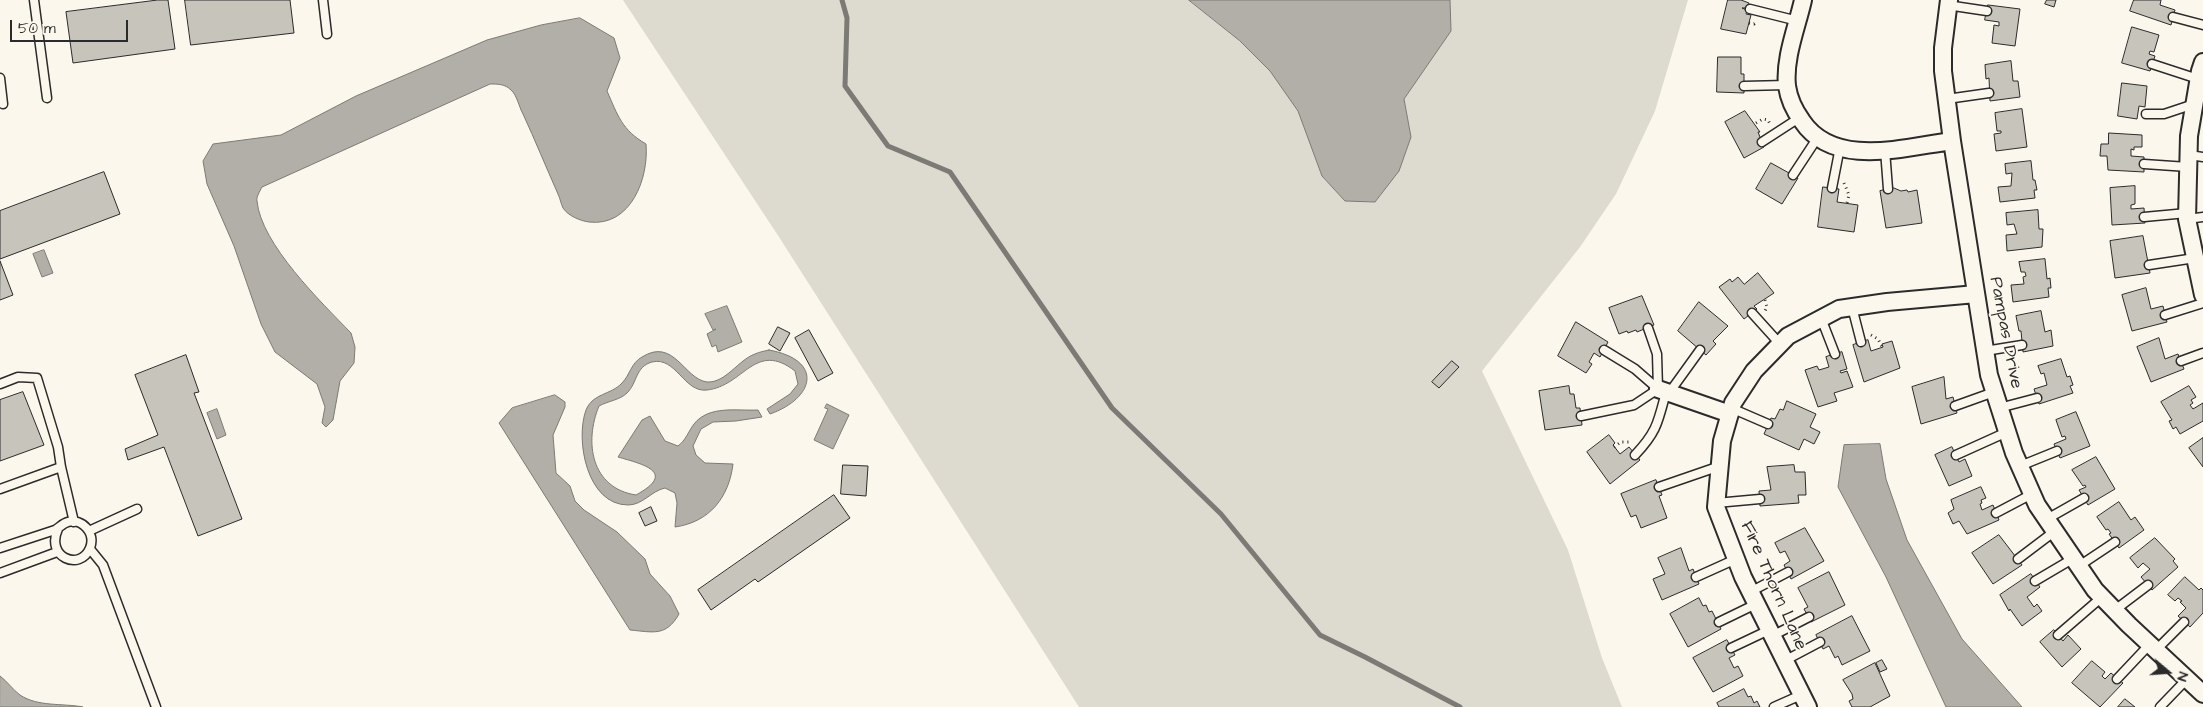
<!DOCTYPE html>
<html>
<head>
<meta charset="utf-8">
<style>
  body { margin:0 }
  #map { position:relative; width:2203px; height:707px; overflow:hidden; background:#fbf7ec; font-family:"Architects Daughter",sans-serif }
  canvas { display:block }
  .north { position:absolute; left:2143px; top:647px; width:50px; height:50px; -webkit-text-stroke:4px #fbf7ec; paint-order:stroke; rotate:108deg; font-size:14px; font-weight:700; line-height:20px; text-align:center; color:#2b2b2b }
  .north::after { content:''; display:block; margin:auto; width:18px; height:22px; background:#2b2b2b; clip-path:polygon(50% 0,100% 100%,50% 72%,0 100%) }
  .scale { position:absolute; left:10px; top:20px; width:118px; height:22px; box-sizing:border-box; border:2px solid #2b2b2b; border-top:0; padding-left:6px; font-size:15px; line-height:18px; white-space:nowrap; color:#2b2b2b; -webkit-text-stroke:4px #fbf7ec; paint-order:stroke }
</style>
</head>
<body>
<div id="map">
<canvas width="2203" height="707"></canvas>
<div class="north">N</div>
<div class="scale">50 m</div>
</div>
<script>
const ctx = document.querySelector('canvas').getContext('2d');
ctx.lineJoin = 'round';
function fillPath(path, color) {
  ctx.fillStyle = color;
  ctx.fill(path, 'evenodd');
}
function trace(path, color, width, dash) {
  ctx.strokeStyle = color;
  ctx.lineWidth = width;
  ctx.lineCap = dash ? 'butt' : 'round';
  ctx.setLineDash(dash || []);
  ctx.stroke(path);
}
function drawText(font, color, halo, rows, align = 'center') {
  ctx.font = font + ' "Architects Daughter",sans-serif';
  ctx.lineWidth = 4;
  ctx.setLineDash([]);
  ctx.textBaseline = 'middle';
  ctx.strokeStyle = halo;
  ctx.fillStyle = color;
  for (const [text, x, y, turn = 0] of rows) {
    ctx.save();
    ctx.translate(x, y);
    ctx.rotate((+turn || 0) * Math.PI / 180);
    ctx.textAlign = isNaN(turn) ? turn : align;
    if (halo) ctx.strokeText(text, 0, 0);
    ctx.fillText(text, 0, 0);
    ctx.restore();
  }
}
fillPath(new Path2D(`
  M623,0H1189L1240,41L1270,71L1298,111L1322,176L1345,201L1375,202L1399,171L1411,137L1404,99L1451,31L1450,0H1688L1655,111L1616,194L1580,247L1482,371L1568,550L1602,658L1622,707H1079L779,237Z`), '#dddad0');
const water = new Path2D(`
  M1189,0H1450L1451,31L1404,99L1411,137L1399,171L1375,202L1345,201L1322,176L1298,111L1270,71L1240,41Z
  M580,18L614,38L620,58L607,91C618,116 622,130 646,144C649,178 631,227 589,222C581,221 568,216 563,208C561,204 560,198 558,194C546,167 535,140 523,114C519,107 517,95 511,90C505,84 498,84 490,84L262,187C260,191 256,197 257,201C261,244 321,302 351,333L355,347L354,363L340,381L333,420L326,427L322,423L325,407L317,384L275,352L261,324L234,246L207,184L203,161L213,144L281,135L356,96L487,40L541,25Z
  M44,250L53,273L42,277L33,254Z
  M727,306L742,342L718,352L716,345L712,347L707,334L716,329L713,330L705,314Z
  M769,350C824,360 815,398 770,414L767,409L790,394L798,384L795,371C755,340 744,386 707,390C684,393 676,356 652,362C635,367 638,382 627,393C620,400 608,401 599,406C584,442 591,488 636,495C678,472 642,464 618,457L642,420L650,416L665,441L678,446C686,440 688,432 694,424C709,405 737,411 758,410L762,417L736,421L713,422L701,429L693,446L696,455L705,463L733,464C729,497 710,522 675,527L677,503L675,493L665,488C651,491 643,505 628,505C587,505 575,440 586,410C593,393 611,395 622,383C630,375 631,363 642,357C674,337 684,379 707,382C726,383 738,360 755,354C759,352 765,351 769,350Z
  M555,395L565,402V407L553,435L556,473L570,486L575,501L584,510L617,532L645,559L650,574L670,596L679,614C666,637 653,632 630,630L499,423L512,408Z
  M827,404L849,415L833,449L814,440L828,409L825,408Z
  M217,409L226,435L217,439L207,413Z
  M1880,444L1886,479L1907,540L1962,639L2022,707H1946L1886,577L1838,487L1844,445Z
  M0,676C7,681 13,690 20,695C38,707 62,703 83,707H0Z`);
fillPath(water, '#b1afa7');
trace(water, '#7b7a75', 1);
trace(new Path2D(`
  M842,0L847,18L845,86L888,146L950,172L1112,408L1221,514L1320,635L1365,657L1460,707`), '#7b7a75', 5);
const building = new Path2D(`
  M158,0H168L175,49L73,63L66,12Z
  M185,0H290L294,33L191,45Z
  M1728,0H1741L1749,3L1747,8H1742L1747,10L1746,14L1751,15L1746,34L1721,29Z
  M2047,0H2056L2054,7L2045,4Z
  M2134,0H2161L2160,5L2175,10L2171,25L2130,11Z
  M1988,5L2020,9L2015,46L1992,43L1994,25L1999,26V22L1985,20Z
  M2132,27L2159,35L2154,52L2150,51L2149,54L2155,56L2150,71L2122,63Z
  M1718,57H1741V74H1744V93L1717,92Z
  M2011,61L2013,81H2018L2020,97L1990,101L1989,78L1986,79L1985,65Z
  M2122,83L2147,86L2145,107L2139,106L2137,119L2118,116Z
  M2022,109L2027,147L1996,151L1994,134L2001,133V131H1997L1995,113Z
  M1745,111L1760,132H1758L1764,147L1744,158L1725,122Z
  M2109,133L2142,135V147H2134V150L2131,149V156L2144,157V172L2108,170L2107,156H2100L2101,144H2108Z
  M2031,161L2033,180H2035L2037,190H2034L2035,198L2000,202L1998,187L2011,186L2012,173L2006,174L2005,164Z
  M1771,163L1798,178L1782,204L1756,189Z
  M104,172L120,214L0,259V211Z
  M2135,186V204L2131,205V209L2144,208L2145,223L2112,225L2110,188Z
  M1823,187L1839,189L1837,202L1858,205L1854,232L1818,227Z
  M1894,188L1901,191L1907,190L1908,192L1917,190L1922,223L1886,228L1880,191Z
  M2038,210L2039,229H2043L2042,247L2007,251L2006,235L2017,234L2014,224L2007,225L2006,213Z
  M2143,236L2150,273L2115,278L2110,241Z
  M2045,259L2047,279L2050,278L2051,288H2048L2049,297L2013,302L2011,285L2024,284L2023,277L2026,276L2025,272H2021L2019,262Z
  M0,261L13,295L0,300Z
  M1758,273L1774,293L1754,306L1757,309L1744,319L1719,287L1730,279L1732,282L1738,277L1744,284Z
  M2146,288L2151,309L2163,306L2167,322L2132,331L2122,295Z
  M1642,296L1654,325L1637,332L1636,330L1628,333L1627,331L1619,334L1609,308Z
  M1699,302L1728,326L1713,341L1716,344L1706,355L1678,331Z
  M2041,311L2045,332L2051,330L2053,346L2023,352L2021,331H2019L2016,316Z
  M1576,322L1608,342L1600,357L1594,353L1589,362L1592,364L1586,373L1558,356Z
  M778,327L790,333L780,351L769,344Z
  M809,330L833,373L818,381L795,338Z
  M2159,338L2165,359L2178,354L2184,369L2151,382L2137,347Z
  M1868,340L1871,351L1883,347L1882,344L1892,341L1900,368L1864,382L1853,345Z
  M1842,352L1847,369L1840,371L1841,373L1847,371L1853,387L1834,393L1837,401L1818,407L1805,370L1817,366L1819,370L1829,367L1826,357Z
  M186,355L199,392L194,393L242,519L198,536L164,447L128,460L125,449L158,435L135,375Z
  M2061,359L2067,377L2070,376L2073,385L2070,386L2073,393L2039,404L2034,389L2047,385L2044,373L2041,374L2038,366Z
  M1452,361L1459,367L1439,388L1432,382Z
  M1944,377L1946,399L1953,397L1957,413L1921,424L1912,387Z
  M1569,386L1570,394H1574L1576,408H1580L1582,425L1545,430L1539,391Z
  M2189,386L2196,397L2191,400L2193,403L2190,405L2193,409L2203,403V421L2180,434L2176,427L2173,429L2169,421L2172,420L2161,402Z
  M23,392L44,445L0,461V400Z
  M1787,401L1816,414L1810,427L1820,432L1814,444L1804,439L1799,450L1764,434L1771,418L1775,419L1780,409L1783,410Z
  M2076,412L2090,446L2060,458L2054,444L2066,439L2065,436L2062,437L2056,420Z
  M1609,435L1615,443L1613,445L1620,454L1629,447L1640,460L1610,484L1587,452Z
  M2203,438V467L2189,448Z
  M1952,447L1959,462L1965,459L1972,476L1949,486L1935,455Z
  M2096,457L2115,489L2088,505L2079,490L2086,487L2085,485L2083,486L2072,470Z
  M843,465L868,466L866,496L841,494Z
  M1794,465L1795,472H1805L1806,495H1798L1799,503L1760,506L1759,491L1771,490L1767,467Z
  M1656,480L1662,495L1659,496L1667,518L1641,528L1636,515L1631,517L1621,494Z
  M1981,487L1986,498L1981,500L1982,503L1980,504L1982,510L1993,505L1999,520L1967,534L1959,521L1953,524L1948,513L1954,509L1951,500Z
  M834,495L850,518L758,582L755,579L711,610L698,590Z
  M2119,502L2131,520L2135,517L2144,530L2119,548L2109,534L2111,533L2108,529L2106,530L2097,517Z
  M651,507L657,521L645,526L639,513Z
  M1805,528L1824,561L1791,579L1784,565L1790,561L1785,551L1780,553L1775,543Z
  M1999,535L2022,565L1993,584L1972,553Z
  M2155,538L2175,559L2173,561L2178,567L2152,590L2141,577L2150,569L2143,563L2138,568L2130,558Z
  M1681,548L1689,571L1693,569L1699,584L1662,600L1653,579L1665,574L1658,558Z
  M1829,572L1845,605L1811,622L1804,609L1808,607L1798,588Z
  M2031,574L2040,587L2027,597L2034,607L2037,604L2042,611L2022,626L2010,609L2009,611L2000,595Z
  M2185,577L2199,590L2201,588L2203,590V613L2190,627L2178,616L2186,608L2180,602L2182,601L2178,598L2175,601L2168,595Z
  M1699,598L1703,606L1706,605L1709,612L1712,611L1721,629L1688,647L1670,614Z
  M1852,616L1870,651L1842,665L1838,656L1835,658L1829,646L1823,649L1816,635Z
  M2054,630L2063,641L2068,635L2081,649L2062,667L2040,642Z
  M1727,640L1735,655L1729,658L1734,668L1738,666L1743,676L1713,692L1693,658Z
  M1882,660L1887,669L1880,672L1876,663Z
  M2092,661L2105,672L2102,676L2105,679L2111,673L2123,683L2100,707L2072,683Z
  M1875,663L1890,696L1870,707H1852L1849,701L1853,699L1852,694L1843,680Z
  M1744,689L1748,697L1751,696L1754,703L1757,701L1760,707H1719L1717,703Z
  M2125,699L2135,707H2118Z`);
fillPath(building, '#c7c4bc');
trace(building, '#2b2b2b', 1);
const lane = new Path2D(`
  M34,0L47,98
  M323,0L327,34
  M1947,5L1987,11
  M1750,9L1798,21
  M2173,17L2203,25
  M2152,64L2198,79
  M0,78L3,104
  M1744,86L1787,85
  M1947,99L1989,93
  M2146,114H2164L2194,104
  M1762,142L1799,118
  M1885,150L1888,189
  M2189,155L2203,157
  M2144,164L2188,167
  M1793,175L1818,137
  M1832,188L1840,147
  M2144,217L2187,213
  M2187,219L2203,217
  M2149,265L2195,258
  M1852,307L1861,342
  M1752,313L1780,344
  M2165,315L2203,303
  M1821,318L1835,354
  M1648,328L1657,354L1658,389
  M1604,350L1635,369L1658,389
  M1985,351L2022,345
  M2181,361L2203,353
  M0,384L18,377L37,378L58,447L61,467
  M1669,393L1700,350
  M1955,406L1994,392
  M1731,408L1768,424
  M1999,408L2037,398
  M1581,416L1634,405L1658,389
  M1635,455C1657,432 1658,422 1666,392
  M1956,455L2007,432
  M2020,466L2057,451
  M1659,487L1720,466
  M0,489L61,467L74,522
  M1716,503L1760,499
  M1996,513L2032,494
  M2047,519L2084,498
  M89,531L137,509
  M0,548C18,542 37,536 55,530C59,528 63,523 68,522C82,518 96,533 90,548C80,572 45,557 58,529
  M90,549L103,565L156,707
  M2018,559L2055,531
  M2079,566L2115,542
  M0,573L57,552
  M1696,577L1736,559
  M2035,581L2074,558
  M1750,592L1788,572
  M2115,610L2148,585
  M1719,622L1756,604
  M2058,635L2102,597
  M1772,636L1809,617
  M1731,648L1769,630
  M2156,650L2184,622
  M1784,661L1820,642
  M2117,679L2150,644
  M1774,707L1801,695
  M2160,707L2187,679`);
const street = new Path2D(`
  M1803,0C1797,27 1784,58 1787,86C1789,100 1794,110 1802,121C1834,169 1905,147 1952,141
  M1949,0L1943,48V71L1952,141L1989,375L2014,453L2037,505L2095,590L2129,625L2203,694
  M2203,62L2200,71L2189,136L2187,219L2203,295
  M1658,389L1730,414
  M1808,707L1743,577L1716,507L1722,441L1733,403L1754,371L1788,336L1839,309L1887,302L1976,294`);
trace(lane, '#2b2b2b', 11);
trace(street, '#2b2b2b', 20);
trace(new Path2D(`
  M1749,23L1754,24L1757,22
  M1756,123L1763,119L1768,120L1770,124
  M1844,183L1849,195L1847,203
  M1765,300L1767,307L1765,311
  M1871,335L1878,339L1882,347
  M1614,447L1621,442H1632`), '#2b2b2b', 3, [1, 4]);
trace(lane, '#fbf7ec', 8);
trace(street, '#fbf7ec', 16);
drawText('18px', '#2b2b2b', '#fbf7ec', [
  ["Pampas Drive",2005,333,79],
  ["Fire Thorn Lane",1773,586,66]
]);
</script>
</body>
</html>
